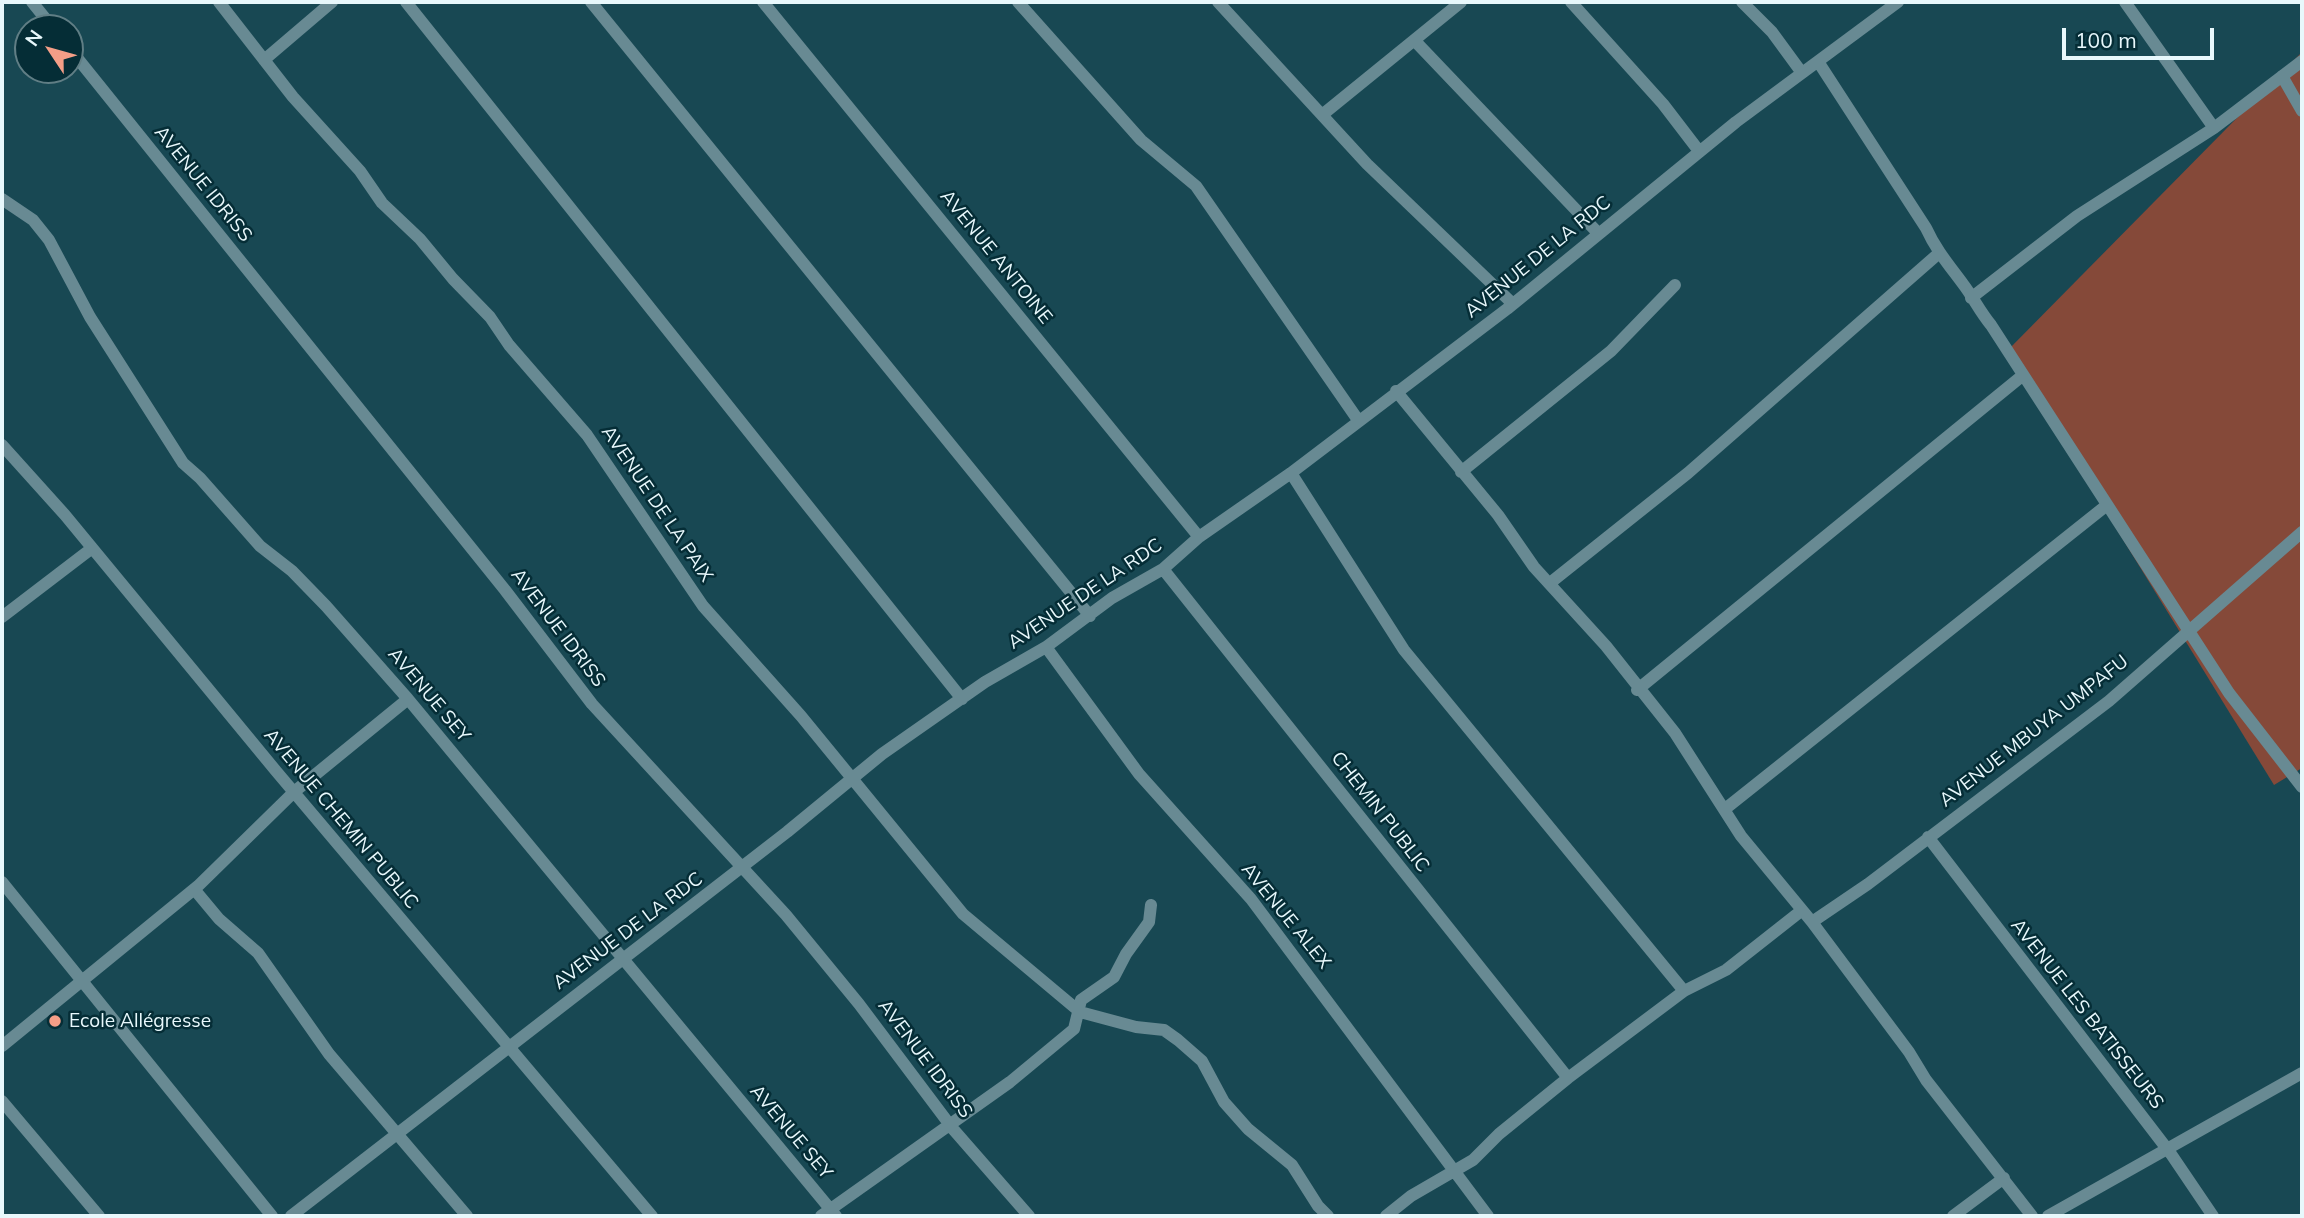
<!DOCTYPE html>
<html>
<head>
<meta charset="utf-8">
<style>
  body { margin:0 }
  #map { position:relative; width:2304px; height:1218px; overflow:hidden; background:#184853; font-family:Mulish,sans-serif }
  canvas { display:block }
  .frame { position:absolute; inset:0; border:4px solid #e8f8fc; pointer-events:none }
  .north { position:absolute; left:14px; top:14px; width:70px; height:70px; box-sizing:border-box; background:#052d36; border:2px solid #607e85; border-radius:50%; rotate:306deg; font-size:19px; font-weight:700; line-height:28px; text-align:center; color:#e8f8fc }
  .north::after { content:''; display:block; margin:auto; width:24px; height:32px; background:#f49e87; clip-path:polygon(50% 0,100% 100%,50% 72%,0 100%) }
  .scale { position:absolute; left:2062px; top:28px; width:152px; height:32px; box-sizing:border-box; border:4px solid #e8f8fc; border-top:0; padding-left:9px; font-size:21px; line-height:24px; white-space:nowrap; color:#e8f8fc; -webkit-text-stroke:5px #052d36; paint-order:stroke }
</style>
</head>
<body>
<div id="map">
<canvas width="2304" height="1218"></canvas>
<div class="frame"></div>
<div class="north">N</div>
<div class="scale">100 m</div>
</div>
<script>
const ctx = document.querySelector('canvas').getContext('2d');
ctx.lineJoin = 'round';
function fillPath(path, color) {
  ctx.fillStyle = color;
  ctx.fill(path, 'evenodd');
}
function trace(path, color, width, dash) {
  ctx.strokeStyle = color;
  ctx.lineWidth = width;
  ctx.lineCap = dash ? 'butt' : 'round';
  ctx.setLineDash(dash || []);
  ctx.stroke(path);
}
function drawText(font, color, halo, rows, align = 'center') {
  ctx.font = font + ' Mulish,sans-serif';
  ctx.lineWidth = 5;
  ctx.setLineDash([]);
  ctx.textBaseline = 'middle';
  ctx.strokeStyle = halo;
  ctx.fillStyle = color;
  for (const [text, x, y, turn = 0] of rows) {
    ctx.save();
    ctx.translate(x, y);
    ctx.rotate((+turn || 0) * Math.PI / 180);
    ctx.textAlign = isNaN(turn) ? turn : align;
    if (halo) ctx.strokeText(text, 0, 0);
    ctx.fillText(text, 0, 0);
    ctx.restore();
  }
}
fillPath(new Path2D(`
  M2302,52V768L2274,785L2007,351Z`), '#854939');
trace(new Path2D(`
  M32,2L53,28
  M219,2L293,97L360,171L382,203L420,239L453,279L490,317L509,345L587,435L703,606L801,716L963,914L1080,1012L1136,1027L1164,1030L1178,1040L1202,1061L1224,1102L1248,1129L1292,1165L1318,1206L1328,1216
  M406,2L962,699
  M591,2L1090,616
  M763,2L1199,537
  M1018,2L1141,140L1196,186L1358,420
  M1218,2L1367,164L1513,304
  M1571,2L1663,104L1699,151
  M1742,2L1772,32L1802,73
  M2125,2L2214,128
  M1414,40L1599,234
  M70,49L505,590L592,704L786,915L859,1004L953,1129L1029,1216
  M264,60L332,2
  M1819,63L1926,228C1936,250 1949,265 1963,284C1973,297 1980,312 1991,325L2229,693L2302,787
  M2282,76L2302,111
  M1322,115L1461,2
  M2,199L33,220L49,240L90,317L183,463L200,478L260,546L292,571L326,606L408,699L836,1216
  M1971,298L2077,216L2214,128L2302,61
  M1396,391L1498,515L1534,567L1606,646L1675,733L1741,836L1812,922L1909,1052L1926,1080L2032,1216
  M2,445L65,515L276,771L652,1216
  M1461,472L1611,351L1675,285
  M1291,473L1404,650L1684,991
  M1163,569L1568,1078
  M1550,583L1688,473L1938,254
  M2,617L91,549
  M1046,647L1139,774L1251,899L1488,1216
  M1637,690L2022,376
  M1725,809L2107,505
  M1928,837L2171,1154L2213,1216
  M2,882L272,1216
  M194,889L219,919L258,953L329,1054L467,1216
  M1812,922L1868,884L2109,701L2302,532
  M2,1046L198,886L294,792L408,699
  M2,1101L99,1216
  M291,1216L787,832L882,754L985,682L1046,647L1112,598L1163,569L1199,537L1291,473L1507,309L1736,122L1898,2
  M821,1216L1010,1082L1074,1029L1081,1000L1114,977L1126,954L1149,922L1151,905
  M1386,1216L1411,1196L1473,1160L1499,1134L1568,1078L1684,991L1726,970L1801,911
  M1953,1216L2004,1178
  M2048,1216L2302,1073`), '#688a93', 12);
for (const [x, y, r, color] of [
  [55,1021,7,"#f49e87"]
]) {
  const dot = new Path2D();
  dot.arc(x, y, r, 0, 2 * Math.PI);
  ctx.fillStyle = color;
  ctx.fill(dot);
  trace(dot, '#052d36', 2.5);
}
drawText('19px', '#e8f8fc', '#052d36', [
  ["AVENUE IDRISS",203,184,51],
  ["AVENUE ANTOINE",996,257,51],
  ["AVENUE DE LA RDC",1538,257,-39],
  ["AVENUE DE LA PAIX",657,504,56],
  ["AVENUE DE LA RDC",1085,594,-34],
  ["AVENUE IDRISS",558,628,53],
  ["AVENUE SEY",429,695,50],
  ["AVENUE MBUYA UMPAFU",2034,731,-38],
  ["CHEMIN PUBLIC",1380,812,52],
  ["AVENUE CHEMIN PUBLIC",341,819,50],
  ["AVENUE ALEX",1286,916,51],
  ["AVENUE DE LA RDC",628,931,-37],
  ["AVENUE LES BATISSEURS",2087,1014,52],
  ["AVENUE IDRISS",925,1059,53],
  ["AVENUE SEY",791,1132,50]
]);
drawText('19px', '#e8f8fc', '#052d36', [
  ["Ecole Allégresse",69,1021]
], 'left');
</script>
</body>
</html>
